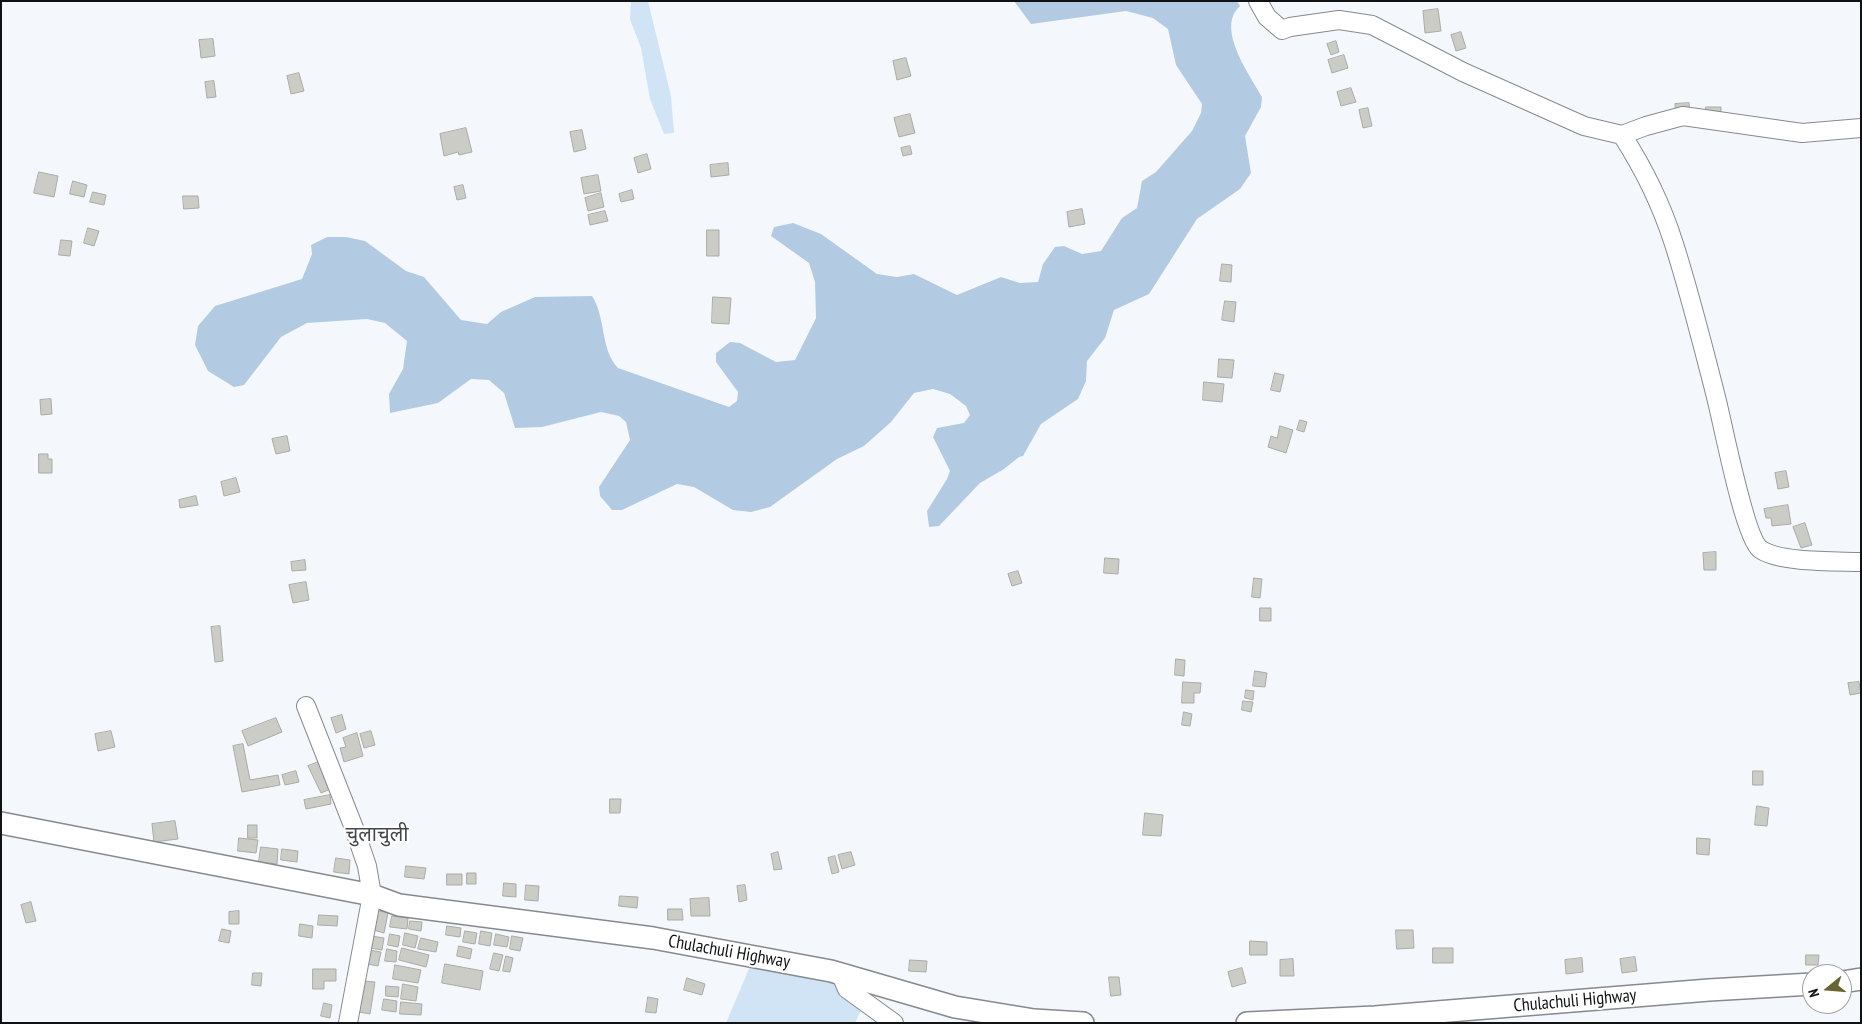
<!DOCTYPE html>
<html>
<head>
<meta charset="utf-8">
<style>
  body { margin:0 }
  #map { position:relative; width:1862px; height:1024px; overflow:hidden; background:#f4f8fc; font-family:"PT Sans Narrow",sans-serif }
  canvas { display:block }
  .frame { position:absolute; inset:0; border:2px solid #111214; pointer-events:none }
  .north { position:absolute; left:1802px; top:964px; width:50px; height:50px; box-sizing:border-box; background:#fff; border:1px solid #a0a0a1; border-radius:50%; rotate:253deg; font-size:14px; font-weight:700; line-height:20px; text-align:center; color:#111214 }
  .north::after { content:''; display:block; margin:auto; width:18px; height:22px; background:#6a6431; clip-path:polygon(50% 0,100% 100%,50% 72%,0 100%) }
</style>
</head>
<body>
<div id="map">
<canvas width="1862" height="1024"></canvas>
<div class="frame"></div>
<div class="north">N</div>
</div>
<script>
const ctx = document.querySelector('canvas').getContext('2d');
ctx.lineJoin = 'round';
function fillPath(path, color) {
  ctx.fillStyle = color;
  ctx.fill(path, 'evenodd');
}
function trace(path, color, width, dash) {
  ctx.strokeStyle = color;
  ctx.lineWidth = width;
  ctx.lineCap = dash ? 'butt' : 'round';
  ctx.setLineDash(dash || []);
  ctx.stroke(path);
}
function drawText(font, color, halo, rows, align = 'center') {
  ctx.font = font + ' "PT Sans Narrow","Noto Sans Devanagari",sans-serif';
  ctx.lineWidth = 4.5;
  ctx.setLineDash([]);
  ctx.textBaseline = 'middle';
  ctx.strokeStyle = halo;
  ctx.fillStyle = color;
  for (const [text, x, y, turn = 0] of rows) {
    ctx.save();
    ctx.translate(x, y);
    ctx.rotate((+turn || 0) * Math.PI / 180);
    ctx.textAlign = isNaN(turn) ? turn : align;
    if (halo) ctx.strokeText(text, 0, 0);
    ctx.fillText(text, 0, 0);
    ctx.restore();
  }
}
fillPath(new Path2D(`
  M631,1H648L671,96L674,133L664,134L650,99L641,48L630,19Z
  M751,964L830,977L863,1006L855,1023H726Z`), '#d0e4f6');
fillPath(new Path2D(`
  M1014,1H1237L1240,6C1215,28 1250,75 1262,97L1261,107L1245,136L1251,173L1240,189L1197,219L1149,294L1114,310L1105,338L1087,361L1086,381L1078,399L1041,424L1023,456L1019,457L1004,469L980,483L939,526L929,527L927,511L947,479L950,471L933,437L937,428L964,423L970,415L966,406L950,394L933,389L914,393L891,422L864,446L837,459L770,507L751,512L733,510L694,487L677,484L622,510H612L600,496L599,487L630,440L626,422L619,416L601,412L542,427L515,428L504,393L489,380L471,379L438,403L390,413L389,394L403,369L407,341L385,323L367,319L307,323L281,337L244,385L234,387L208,371L195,345L198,326L215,306L302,279L312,254L311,245L327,237H346L365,241L406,271L424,277L461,320L487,324L501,312L535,297L592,296C606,317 600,349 618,368L729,407L737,401L738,392L716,362V353L730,342L740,343L776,362L795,360L816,318L815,282L809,263L771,236L774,227L793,223L821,234L877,274L897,277L914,274L957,295L1001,277L1020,283L1038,282L1043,264L1055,247L1064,246L1082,254L1101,251L1122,218L1137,208L1142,181L1156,172L1192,131L1201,113L1202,104L1176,65L1168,29L1153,18L1126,11L1031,24Z`), '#b3cbe2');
const building = new Path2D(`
  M1438,9L1441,31L1425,33L1423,11Z
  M1461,32L1466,48L1456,51L1451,35Z
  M213,39L215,56L201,58L199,40Z
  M1336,41L1339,52L1331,55L1327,44Z
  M1344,55L1348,68L1332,73L1328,60Z
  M906,58L911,76L897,80L893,61Z
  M299,73L304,91L291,94L287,76Z
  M214,81L216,97L207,98L205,82Z
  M1351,88L1356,102L1341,106L1337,92Z
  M1689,103L1690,119L1676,120L1675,104Z
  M1706,107H1721V125H1706Z
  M1368,108L1372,126L1363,128L1359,110Z
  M910,114L915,133L899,137L894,118Z
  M466,128L472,152L459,155L458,152L444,156L440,134Z
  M582,130L586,149L574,152L570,132Z
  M910,146L912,154L903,156L901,148Z
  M647,154L651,169L638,173L634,158Z
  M728,163L729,175L711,177L710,165Z
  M39,172L58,176L54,197L34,193Z
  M598,175L601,191L584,194L581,178Z
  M73,181L87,185L84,197L70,194Z
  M463,185L466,198L457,200L454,187Z
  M632,190L634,199L621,202L619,194Z
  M93,192L106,195L104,205L90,202Z
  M601,193L604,207L588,211L585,198Z
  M183,196H198L199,208L184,209Z
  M1082,209L1085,224L1069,227L1067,212Z
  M605,211L608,221L590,225L588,215Z
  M88,228L99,231L94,246L84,243Z
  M707,230H719V256H707Z
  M61,240L72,241L70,256L59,255Z
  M1222,264L1232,265L1231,282L1220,281Z
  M713,297L731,298L729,324L712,323Z
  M1225,301L1236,302L1234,322L1222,320Z
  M1219,359L1234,360L1232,378L1218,377Z
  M1275,373L1284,375L1280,392L1271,390Z
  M1204,382L1224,384L1222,402L1203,400Z
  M51,399L52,414L41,415L40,400Z
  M1300,420L1307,422L1304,432L1297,430Z
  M1280,426L1293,430L1286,453L1268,447L1271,436L1277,438Z
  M287,436L290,451L276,454L272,439Z
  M39,454H48V459H52V473H39Z
  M1786,471L1789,487L1778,489L1775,473Z
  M236,478L240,492L224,496L221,482Z
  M196,496L198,505L180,508L179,500Z
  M1788,505L1791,524L1772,526L1771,518H1766L1764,509Z
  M1805,523L1812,545L1801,548L1793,527Z
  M1716,552V570H1704L1703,553Z
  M1105,558L1119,559L1118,574L1104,573Z
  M305,560L306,570L292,571L291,562Z
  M1018,571L1022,583L1012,586L1008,574Z
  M1254,578L1262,579L1260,598L1252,597Z
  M306,582L309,600L293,603L289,585Z
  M1260,608H1271V621H1260Z
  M220,626L223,661L215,662L211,627Z
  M1176,659L1185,660L1184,676L1175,675Z
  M1255,671L1267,673L1265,687L1253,686Z
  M1183,682L1201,683L1200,693H1194V703H1182Z
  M1859,682L1861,693L1850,695L1848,683Z
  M1246,690L1254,691L1253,700L1245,698Z
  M1243,701L1253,702L1251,712L1242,710Z
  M1184,712L1192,714L1190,726L1182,725Z
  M342,715L346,729L336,733L331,718Z
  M276,718L282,732L248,746L242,731Z
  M111,731L115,747L98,751L95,734Z
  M371,731L375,745L364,748L360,734Z
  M357,733L363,756L344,762L340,748L346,747L343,738Z
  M243,744L250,780L278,775L280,785L242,792L233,746Z
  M321,761L333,788L321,793L308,766Z
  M296,771L299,782L285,785L282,775Z
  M1753,771H1763V785H1753Z
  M330,795L331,804L306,809L304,800Z
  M610,799H621L620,813H610Z
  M1757,806L1769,808L1767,826L1755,825Z
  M1145,813L1163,815L1161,836L1143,835Z
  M175,821L178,839L154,842L152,824Z
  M248,825H257V838H248Z
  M239,838L258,840L256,853L238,851Z
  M1697,838L1710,839L1709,855L1697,854Z
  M261,847L278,849L277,864L259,862Z
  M282,849L298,851L297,862L281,860Z
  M778,852L782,869L774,870L771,854Z
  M851,852L855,865L842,869L838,855Z
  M835,856L839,872L832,874L828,858Z
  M336,858L350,860L349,874L334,872Z
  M406,866L426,868L424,879L405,877Z
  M467,873H476V884H467Z
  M447,874H462V885H447Z
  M504,883L516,884V897L503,896Z
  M526,885L539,886L538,901L525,900Z
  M745,885L747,900L739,902L737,886Z
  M620,896L638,897L637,908L619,906Z
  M709,898L710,916H691L690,899Z
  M31,902L36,921L26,923L21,905Z
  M668,909H682L683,920H668Z
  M375,910L388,913L384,933L370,929Z
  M239,911V924H229V912Z
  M319,915L338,916L337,926L318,925Z
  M392,916L408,918L407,929L390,927Z
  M410,921L422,922L421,931L409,929Z
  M300,924L313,926L312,938L299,936Z
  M447,926L461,928L460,937L446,935Z
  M222,929L231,931L229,943L219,941Z
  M1396,930H1413L1414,948L1397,949Z
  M465,931L477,933L475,944L463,942Z
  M481,931L492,933L490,946L479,944Z
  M405,933L418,936L415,948L403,945Z
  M390,934L400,936L398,947L388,945Z
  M496,934L509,937L507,947L494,945Z
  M372,936L384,938L382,950L370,948Z
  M512,936L523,938L520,951L510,949Z
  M421,938L438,942L436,952L418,949Z
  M1250,941L1267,942V955H1250Z
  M459,946L472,949L470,959L457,956Z
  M402,948L429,955L426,967L399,960Z
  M1433,948H1453V963H1433Z
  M387,949L397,951L396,962L385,961Z
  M369,950L381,952L378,966L367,964Z
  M494,953L503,955L499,971L490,969Z
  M1806,955H1819L1818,965H1806Z
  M506,956L513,958L510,972L503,971Z
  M1635,957L1637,971L1622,973L1620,959Z
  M1582,958L1583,972L1566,974L1565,960Z
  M1293,959L1294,976H1280V960Z
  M910,960L927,961L926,972L909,971Z
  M445,964L483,971L480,990L442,983Z
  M395,965L421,970L418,983L393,979Z
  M1242,968L1246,983L1232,987L1228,972Z
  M313,969H336V981H324V989H313Z
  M253,973H262L261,986L252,985Z
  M1109,977H1119L1121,995L1111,996Z
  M687,978L705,984L702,995L684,990Z
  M364,981L375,982L370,1014L359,1012Z
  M403,984L418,987L416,1001L401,999Z
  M386,986L399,987L398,997L386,996Z
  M648,997L658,999L656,1013L646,1012Z
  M384,999L397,1001L396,1012L382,1010Z
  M401,1002L422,1004L421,1015L400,1014Z
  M324,1003L332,1005L330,1018L321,1016Z`);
fillPath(building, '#ccccc6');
trace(building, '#ababa6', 1);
const minor = new Path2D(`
  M1258,1L1267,17L1282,30L1290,27L1339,20L1372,25L1463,72L1584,126L1622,135C1644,169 1662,206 1674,244C1690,294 1703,346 1716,397C1723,424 1744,536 1760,549C1779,563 1837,561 1861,562
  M1622,135L1646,126L1683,116L1802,133L1861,128
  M306,706L354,828L367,866L372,895L348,1023
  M841,975L847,989L894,1023`);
const tertiary = new Path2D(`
  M1,823L372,895L399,905L653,938L831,971L955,1007L1034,1020L1083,1023
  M1842,982L1861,979
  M1247,1023L1375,1017L1709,990L1812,984`);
trace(minor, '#868a8e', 20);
trace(tertiary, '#868a8e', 24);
trace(minor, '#fff', 18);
trace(tertiary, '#fff', 21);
drawText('18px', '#111214', '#fff', [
  ["Chulachuli Highway",729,952,10],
  ["Chulachuli Highway",1575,1001,-5]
]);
drawText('20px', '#44474a', '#fff', [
  ["चुलाचुली",377,835]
]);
</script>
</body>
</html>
